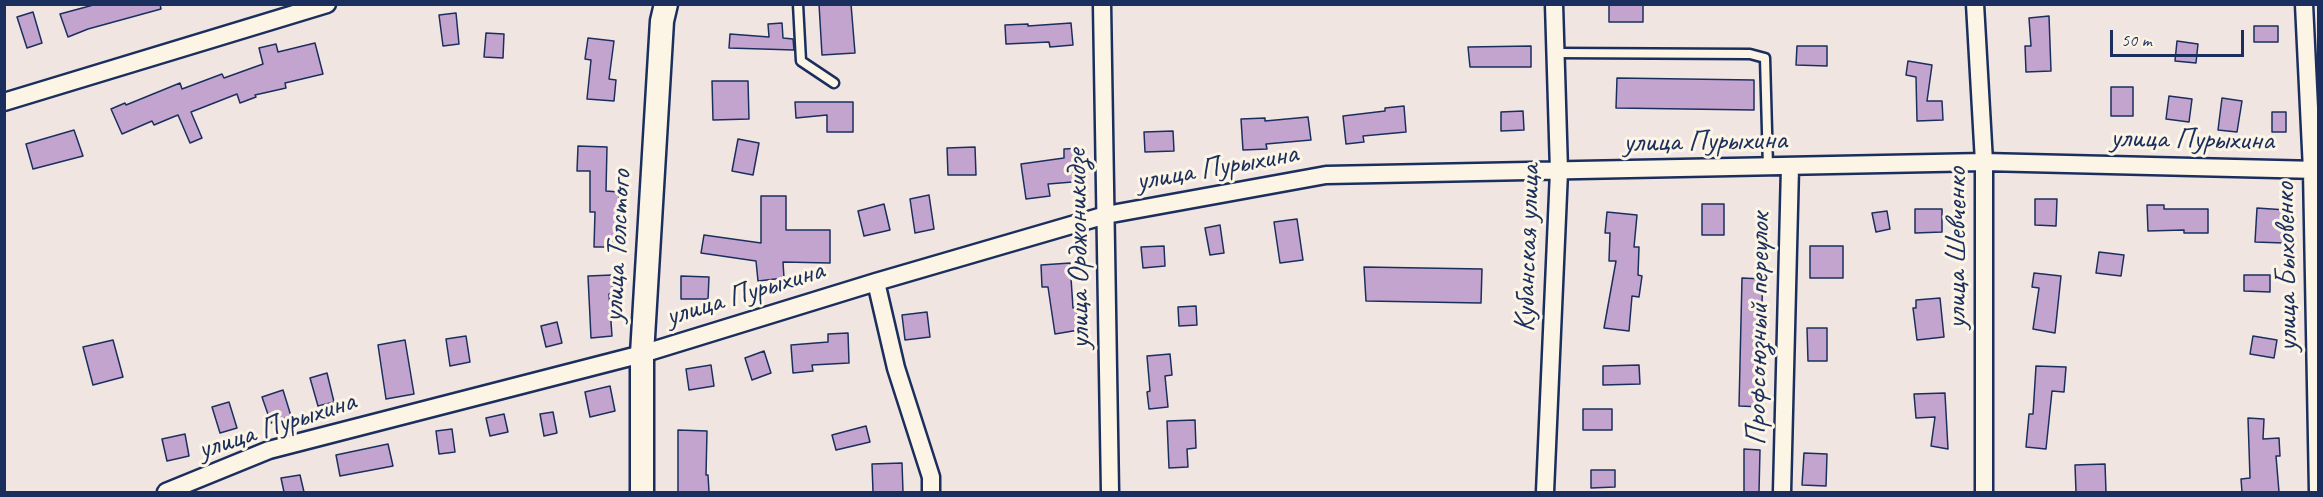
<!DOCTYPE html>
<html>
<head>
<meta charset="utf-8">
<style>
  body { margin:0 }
  #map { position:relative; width:2323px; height:497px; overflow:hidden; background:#f1e5e1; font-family:Caveat,sans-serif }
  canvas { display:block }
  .frame { position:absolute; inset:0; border:6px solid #1b2f5e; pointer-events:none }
  .scale { position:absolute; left:2110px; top:30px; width:134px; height:27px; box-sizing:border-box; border:3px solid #1b2f5e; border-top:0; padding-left:8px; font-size:18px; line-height:21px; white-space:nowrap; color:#1b2f5e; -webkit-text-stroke:4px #fcf5e5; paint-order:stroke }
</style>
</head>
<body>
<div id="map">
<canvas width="2323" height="497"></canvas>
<div class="frame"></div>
<div class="scale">50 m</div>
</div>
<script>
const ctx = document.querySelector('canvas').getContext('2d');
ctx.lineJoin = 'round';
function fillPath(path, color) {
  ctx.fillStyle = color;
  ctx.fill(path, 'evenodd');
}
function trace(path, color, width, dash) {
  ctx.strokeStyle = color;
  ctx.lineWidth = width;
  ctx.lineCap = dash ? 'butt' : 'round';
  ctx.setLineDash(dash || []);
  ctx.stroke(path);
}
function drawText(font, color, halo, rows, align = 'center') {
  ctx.font = font + ' Caveat,sans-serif';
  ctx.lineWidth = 6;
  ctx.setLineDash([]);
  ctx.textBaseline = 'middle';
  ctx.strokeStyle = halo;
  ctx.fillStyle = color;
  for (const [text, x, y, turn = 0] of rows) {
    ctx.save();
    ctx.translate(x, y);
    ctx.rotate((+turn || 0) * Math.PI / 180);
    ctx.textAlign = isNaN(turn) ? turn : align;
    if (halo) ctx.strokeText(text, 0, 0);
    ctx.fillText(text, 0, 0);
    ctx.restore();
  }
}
const building = new Path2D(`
  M97,4H160L161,9L88,29L68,37L60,14Z
  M819,4H851L855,53L822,55Z
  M1609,4H1643V22H1609Z
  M33,12L42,43L27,48L17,17Z
  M456,13L459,44L443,46L439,15Z
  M2049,16L2051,71L2026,72L2025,46H2031L2029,18Z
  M782,23L783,38L793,39L794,50L729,48L730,34L769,37L768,24Z
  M1071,23L1073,45L1050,47L1049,42L1006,44L1005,25L1028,24V26Z
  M2254,26H2278V42H2254Z
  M486,33L504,34L503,58L484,57Z
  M588,38L614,41L609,79L616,80L614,101L587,99L591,60L585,59Z
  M2177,41L2198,44L2196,63L2175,61Z
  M315,43L323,74L285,83L286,88L255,95L256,97L240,103L237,94L191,112L202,138L190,143L178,115L154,125L152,121L122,134L111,109L125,103L126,105L180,83L182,89L222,74L224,78L263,64L259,48L276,44L278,52Z
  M1531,46V67H1470L1468,47Z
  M1797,46H1827V66L1796,65Z
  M1908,61L1932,65L1927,101H1942L1943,120L1917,121L1916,77L1906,75Z
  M1617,78L1754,80V110L1616,108Z
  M712,81H748L749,119L713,120Z
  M2111,87H2133V116H2111Z
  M2169,96L2192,99L2189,122L2166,119Z
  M2222,98L2242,101L2237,132L2218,130Z
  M795,102H853V132H827V115L796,118Z
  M1404,106L1406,132L1363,136L1364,142L1346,144L1343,116L1385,111V108Z
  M1523,111L1524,130L1501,131V112Z
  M2272,112H2286V132H2272Z
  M1308,117L1311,140L1266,144L1267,149L1243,150L1241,119L1265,118V121Z
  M74,130L83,156L33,169L26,144Z
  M1173,131L1174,151L1145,152L1144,132Z
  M738,139L759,143L753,175L732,171Z
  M578,146L607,147L606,191L619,192V247H594L595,212H590V171H577Z
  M975,147L976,175H948L947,148Z
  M1083,148L1085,181L1048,184L1050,196L1026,199L1021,164L1064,158V149Z
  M929,195L934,229L915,233L910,199Z
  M761,196H786V230H830V263L783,262L784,278L758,281L756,261L701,253L704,235L761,243Z
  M2035,199H2057L2056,226L2035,225Z
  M884,204L890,230L864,236L858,211Z
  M1702,204H1724V235H1702Z
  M2147,205H2164V209H2208V233H2184V230L2148,231Z
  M2257,208L2286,210L2284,243L2255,242Z
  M1915,209H1942V232L1915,233Z
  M1887,211L1890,229L1876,232L1872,213Z
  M1607,212L1637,215L1634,247H1639L1638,275L1642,276L1639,297L1632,296L1629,331L1604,328L1616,261H1609L1610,233H1605Z
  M1297,219L1303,260L1280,263L1274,222Z
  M1220,225L1224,253L1210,255L1205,228Z
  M1164,246L1165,266L1143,268L1141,247Z
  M1810,246H1843V278H1810Z
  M2099,252L2124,255L2121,276L2096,273Z
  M1070,263L1073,308L1076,307L1079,330L1055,334L1048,287H1042L1041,265Z
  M1364,267L1482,269L1481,303L1366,301Z
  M2034,273L2061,276L2055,333L2033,329L2039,288L2032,287Z
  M612,275L613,294H609L612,336L591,338L588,276Z
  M2244,275H2270V292L2244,291Z
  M681,276L709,277L708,299H681Z
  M1742,278L1763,279L1762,302H1760L1759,375H1764L1763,407L1739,406Z
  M1940,298L1944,337L1917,340L1913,308H1916V300Z
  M1196,306L1197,325L1179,326L1178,307Z
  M927,312L930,337L905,340L902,315Z
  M557,322L562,343L546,347L541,326Z
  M1807,328H1827V361H1808Z
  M848,333L849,363L812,365L813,371L793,373L791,345L828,342V334Z
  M466,336L470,362L450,366L446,339Z
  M2253,336L2277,340L2274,358L2250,354Z
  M113,340L123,377L93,385L83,347Z
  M405,340L414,394L386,399L378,345Z
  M764,351L771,373L752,380L745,358Z
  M1170,354L1172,375L1165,376L1168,407L1149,409L1147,392L1150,391L1147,356Z
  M711,365L714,386L689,390L686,369Z
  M1639,365L1640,384L1603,385V366Z
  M2036,366L2066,367L2064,392L2052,391L2046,449L2026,447L2029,414H2033Z
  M327,373L334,402L318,406L310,378Z
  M610,386L615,411L590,417L585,392Z
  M283,390L291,416L271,423L262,397Z
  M1945,393V394L1948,449L1931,446L1935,417L1916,418L1914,394Z
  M229,402L237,428L220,433L212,407Z
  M1583,409H1612V430H1583Z
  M553,412L557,433L544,436L540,414Z
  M504,414L508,432L490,436L486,418Z
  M2248,418L2264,419L2263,439L2279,438L2280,456H2276L2279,492H2242L2241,479L2250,478Z
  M1195,420L1196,448L1187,449L1188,467L1169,468L1167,421Z
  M866,426L870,442L836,450L832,435Z
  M452,429L455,452L439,454L436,431Z
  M678,430L707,431L706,475H708L709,492H678Z
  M185,434L189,456L167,461L162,439Z
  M388,444L393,466L340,476L336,455Z
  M1744,449L1760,450L1759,492H1744Z
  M1804,453L1827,454L1826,486L1802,485Z
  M902,463L903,492H873L872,464Z
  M2105,464L2106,492H2076L2075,465Z
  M1591,470H1615V487L1591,488Z
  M300,475L304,492H284L281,478Z`);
fillPath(building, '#c3a4cf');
trace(building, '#1b2f5e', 1.5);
const lane = new Path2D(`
  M798,4L801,61L834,83
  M1555,53L1750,54L1765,58L1768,167`);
const street = new Path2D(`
  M1102,4L1110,492
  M1975,4L1984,162V492
  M2304,4L2312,170L2318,492
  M4,102L327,4
  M876,282L896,368L931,477V492
  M166,492L269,450L642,354L876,282L1106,215L1326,175L1984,162L2318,170
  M1545,492L1559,171L1554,4
  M1782,492L1790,167`);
const secondary = new Path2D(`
  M642,492V354L662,21L666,4`);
trace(lane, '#1b2f5e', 13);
trace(street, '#1b2f5e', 21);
trace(secondary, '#1b2f5e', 27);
trace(lane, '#fcf5e5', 8);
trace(street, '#fcf5e5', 16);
trace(secondary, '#fcf5e5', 22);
drawText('30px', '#1b2f5e', '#fcf5e5', [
  ["улица Пурыхина",2192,140,1],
  ["улица Пурыхина",1705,142,-1],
  ["улица Пурыхина",1217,168,-10],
  ["улица Толстого",618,246,-87],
  ["Кубанская улица",1528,248,-88],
  ["улица Шевченко",1957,248,-90],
  ["улица Орджоникидзе",1079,249,-91],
  ["улица Быховенко",2287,267,-91],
  ["улица Пурыхина",745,294,-17],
  ["Профсоюзный переулок",1759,329,-89],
  ["улица Пурыхина",277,426,-18]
]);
</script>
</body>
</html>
